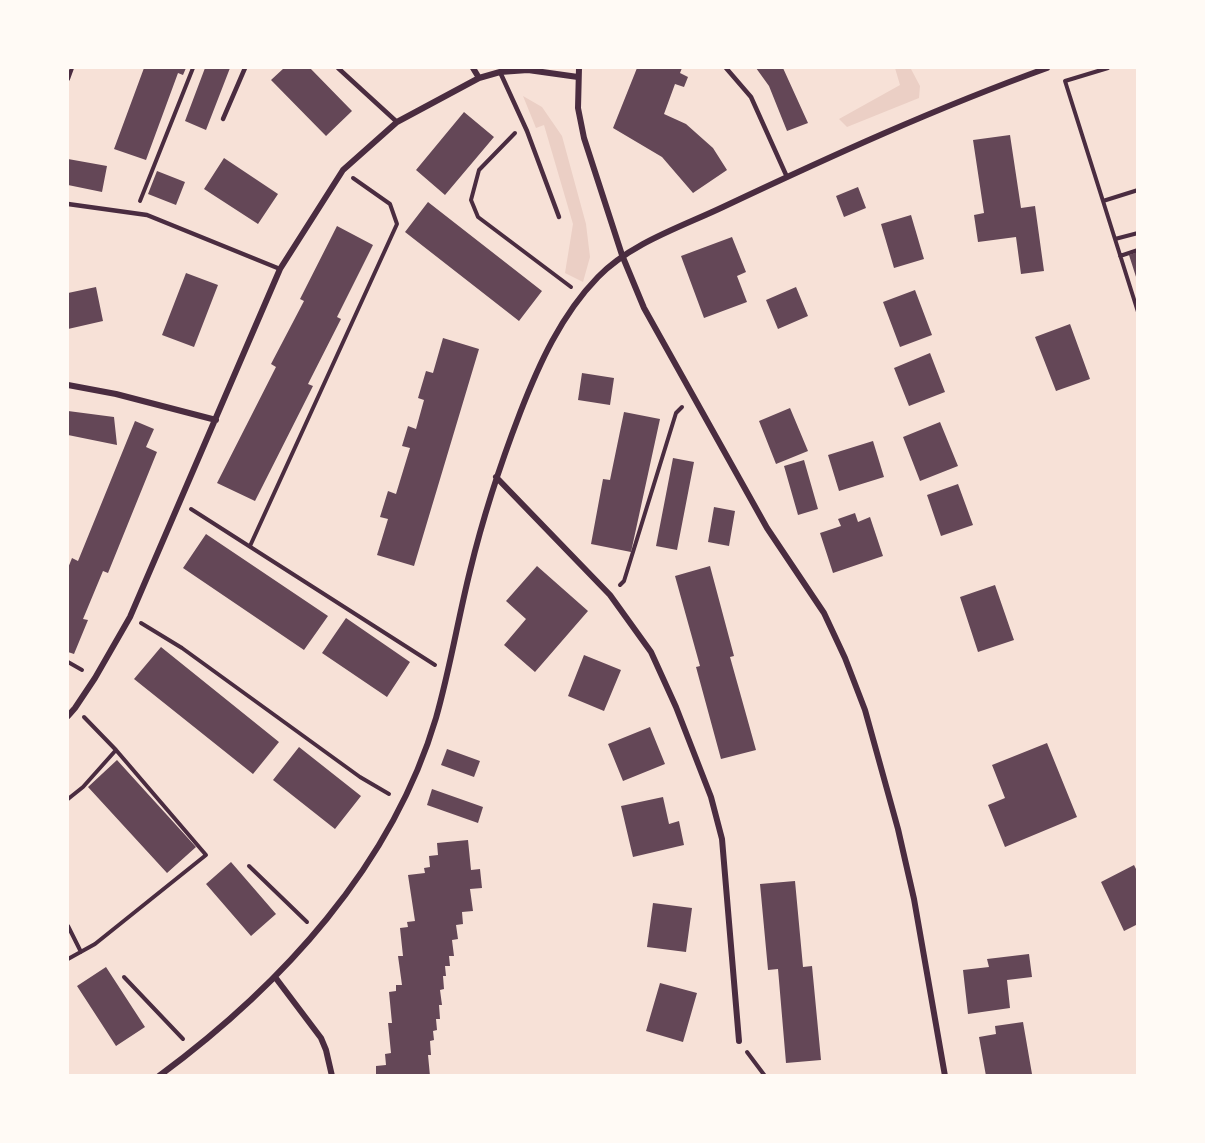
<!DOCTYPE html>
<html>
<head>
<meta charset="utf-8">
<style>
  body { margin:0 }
  #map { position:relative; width:1205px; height:1143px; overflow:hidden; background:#f7e1d7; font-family:"IBM Plex Serif",serif }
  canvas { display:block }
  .frame { position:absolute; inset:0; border:69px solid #fffaf5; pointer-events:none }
</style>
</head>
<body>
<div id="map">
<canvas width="1205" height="1143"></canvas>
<div class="frame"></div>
</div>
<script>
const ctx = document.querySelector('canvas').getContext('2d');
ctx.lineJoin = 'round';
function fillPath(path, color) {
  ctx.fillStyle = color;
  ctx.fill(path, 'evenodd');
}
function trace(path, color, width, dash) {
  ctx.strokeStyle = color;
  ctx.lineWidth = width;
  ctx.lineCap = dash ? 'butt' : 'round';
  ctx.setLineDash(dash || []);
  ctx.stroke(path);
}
fillPath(new Path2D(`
  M895,68L911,69L920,86L919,98L847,127L839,119L900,85Z
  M523,96L542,107L562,136L586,224L590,257L583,282L565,273L573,224L544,125L536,128Z`), '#ebcfc5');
fillPath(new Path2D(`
  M144,68H186L183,75L178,73L146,160L114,149Z
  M205,68H230L206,130L185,121Z
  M284,68H310L352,111L326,136L271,80Z
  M637,68H682L680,73L688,77L684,87L675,84L664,114L686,124L713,148L727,170L693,193L662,157L613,128Z
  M756,68H783L808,123L787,131L769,86Z
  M464,112L494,137L445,195L416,170Z
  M1010,135L1021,208L1035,206L1044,271L1021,274L1016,237L978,242L974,215L984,213L973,140Z
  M224,158L278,194L258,224L204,189Z
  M68,159L107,166L102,192L68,185Z
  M157,171L185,182L176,205L148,194Z
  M858,187L866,208L844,217L836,196Z
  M428,202L542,291L519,321L405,232Z
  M911,215L924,259L894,268L881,224Z
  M337,226L373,245L337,317L341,319L308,384L313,386L255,501L217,483L276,367L271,364L304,301L300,299Z
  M732,237L746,272L737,276L747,302L704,318L681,256Z
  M1138,252V280H1137L1129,255Z
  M186,273L218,285L194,347L162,335Z
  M96,287L103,321L68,329V293Z
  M796,287L808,316L778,329L766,300Z
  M915,290L932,335L900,347L883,302Z
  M1070,324L1090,379L1056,391L1035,337Z
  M443,338L479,349L414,566L377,555L388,519L380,517L388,491L396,494L410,448L402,446L408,426L416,429L424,400L418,398L426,371L433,373Z
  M930,353L945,392L909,406L894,368Z
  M582,373L614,378L610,405L578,400Z
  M790,408L808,451L776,464L759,421Z
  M68,411L114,417L117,445L68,435Z
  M624,412L660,419L631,552L591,544L603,479L610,480Z
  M135,421L154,429L146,447L157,452L108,573L103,571L83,619L88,620L74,654L68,652V568L72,558L78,561Z
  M940,422L958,466L920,481L903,437Z
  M873,441L884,477L839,491L828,455Z
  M673,458L694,462L677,550L656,546Z
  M804,460L818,509L798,515L784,466Z
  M958,484L973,525L941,536L927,495Z
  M714,507L735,511L729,546L708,542Z
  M855,513L858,522L870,517L883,556L833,573L820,533L841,526L838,519Z
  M206,534L328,616L304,650L183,568Z
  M537,566L588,611L535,672L504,645L526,619L506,601Z
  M710,566L734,656L730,657L756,750L721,759L696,667L700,666L675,576Z
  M995,585L1014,640L978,652L960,597Z
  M346,618L410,662L387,697L322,653Z
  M161,647L279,742L253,774L134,679Z
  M584,655L621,670L604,711L568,696Z
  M650,727L665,764L623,781L608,744Z
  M1047,743L1077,817L1005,847L988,805L1005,798L992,765Z
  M299,747L361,796L335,829L273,780Z
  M447,749L480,761L474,777L441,765Z
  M117,760L196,847L167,873L88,787Z
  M432,789L483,807L478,823L427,805Z
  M663,797L669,824L679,821L684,845L633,857L621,806Z
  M468,840L471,870L480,869L482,888L470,889L473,911L462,912L463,924L456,925L458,939L452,940L454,956H449L450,966H445L446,976H443L444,989L440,990L442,1005H439L440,1019H436L437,1030L433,1031L434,1040L430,1041L431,1055H428L430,1076H376V1066L386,1065L385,1054L391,1053L388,1023H392L389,992L396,991V985H402L398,956H403L400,928L408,927L407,922L415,921L408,875L425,873L424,868L430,867L429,856L438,855L437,843Z
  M231,862L276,914L251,936L206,884Z
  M1134,865L1138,873V924L1124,931L1101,882Z
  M795,881L803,967L812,966L821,1060L786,1063L778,969L768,970L760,884Z
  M653,903L692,908L686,952L647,947Z
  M1029,954L1032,977L1007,980L1010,1008L968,1014L963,970L989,967L987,959Z
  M106,967L145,1027L116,1046L77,986Z
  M660,983L697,993L683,1042L646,1031Z
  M1023,1022L1032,1074L986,1076L979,1037L996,1034L995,1026Z`), '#644757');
trace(new Path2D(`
  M1108,68L1065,81L1103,201L1138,190
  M68,79L72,68
  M515,133L479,170L471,200L478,217L571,287
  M140,201L193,68
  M1103,201L1138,312
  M1115,239L1138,233
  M1120,256L1138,250
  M191,509L435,665
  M250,546L397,224L390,204L353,178
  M620,585L624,581L676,413L682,407
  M141,623L182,648L360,777L389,794
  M68,662L82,670
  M68,799L83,787L116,750
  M249,866L307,922
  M68,926L81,952
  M68,959L95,944L206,855L116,750L84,717
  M124,977L183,1039
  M747,1052L765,1076`), '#4a2c40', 4);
trace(new Path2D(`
  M338,68L397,122
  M726,68L751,97L787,177
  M500,72L527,131L559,217
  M223,119L245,68
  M68,204L147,215L280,269`), '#4a2c40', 4.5);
trace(new Path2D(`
  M473,68L479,78
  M579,68L578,108L584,138L622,255L644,308L767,528L824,613L845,658L865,710L898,829L914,899L945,1076
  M68,385L116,394L216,420
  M496,477L610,595L651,652L676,707L711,797L722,839L739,1041
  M68,716L75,708L95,678L130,617L280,269L343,170L397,122L479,78L500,72L528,70L578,77
  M275,977L321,1038L326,1050L332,1076
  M159,1076C281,986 392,866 436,718C450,669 458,619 470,571C483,517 500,465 520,413C539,364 561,315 598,277C631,243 681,227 723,207C829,157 936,108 1047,68`), '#4a2c40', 6);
</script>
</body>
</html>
